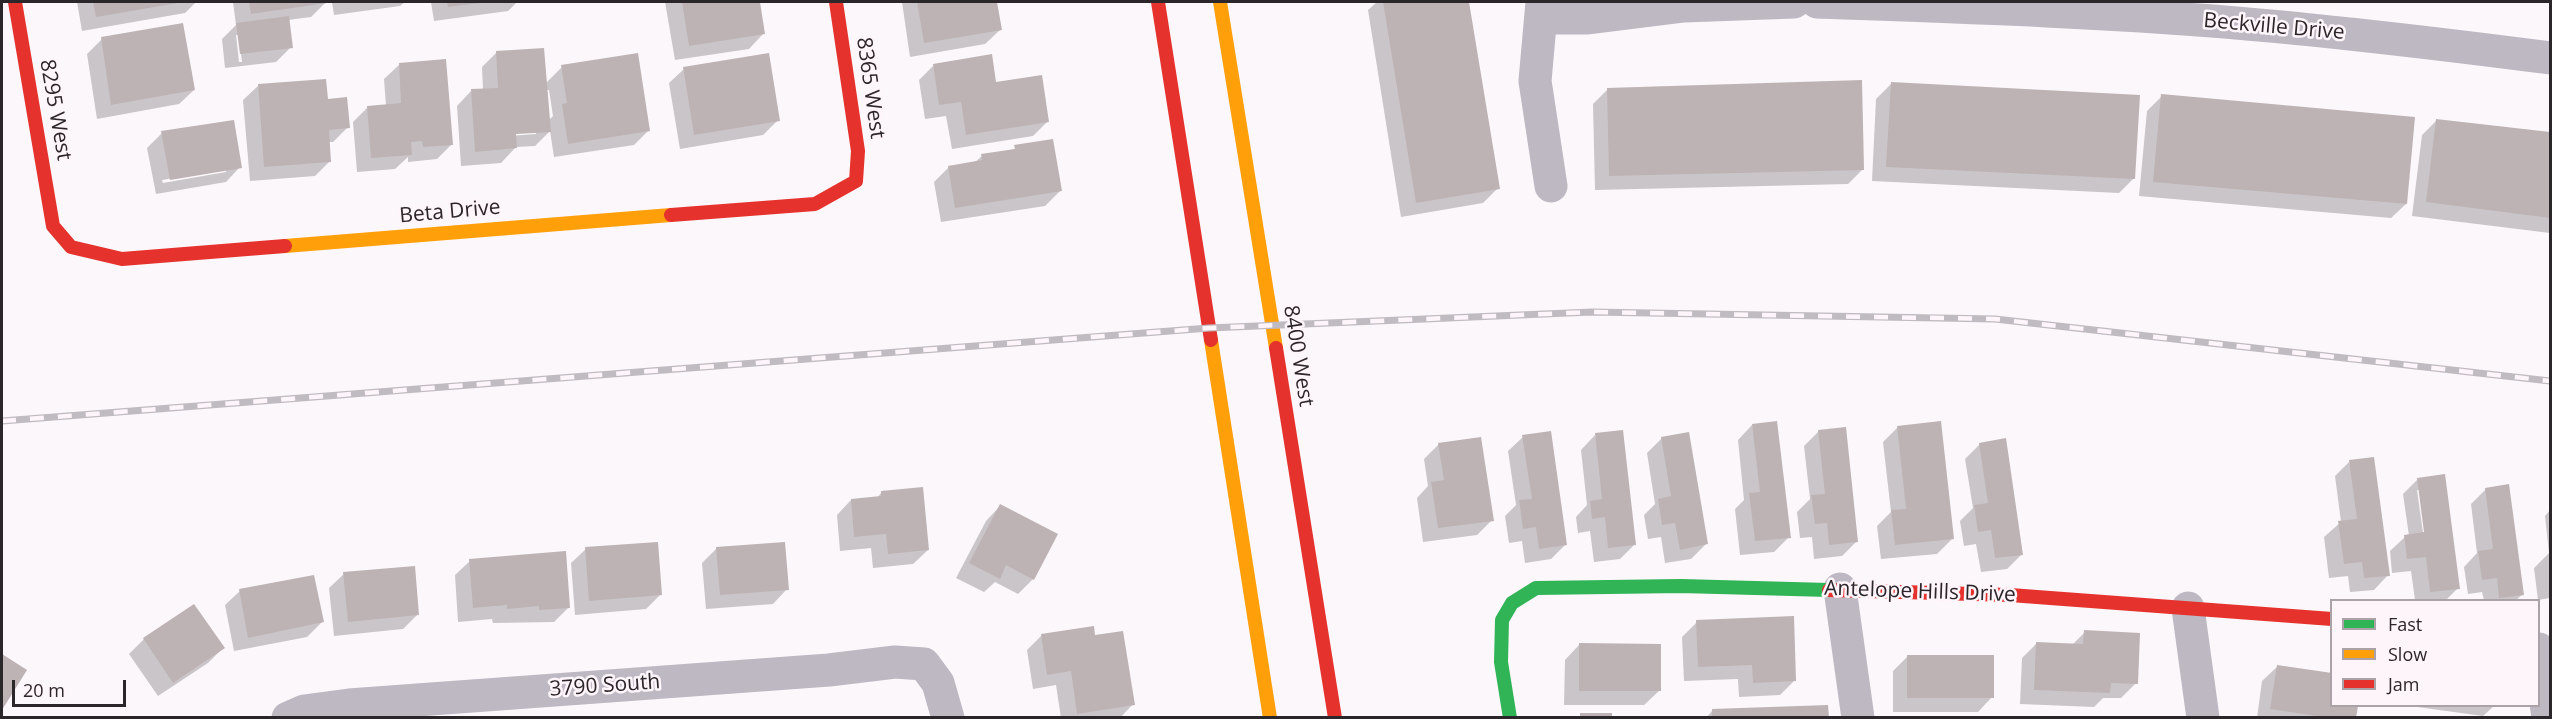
<!DOCTYPE html>
<html>
<head>
<meta charset="utf-8">
<style>
  body { margin:0 }
  #map { position:relative; width:2552px; height:719px; overflow:hidden; background:#fcf7fa; font-family:"Open Sans",sans-serif }
  canvas { display:block }
  .frame { position:absolute; inset:0; border:3px solid #2b2629; pointer-events:none }
  .legend { position:absolute; left:2330px; top:599px; width:210px; height:108px; box-sizing:border-box; background:#fef5fb; border:2px solid #aaa2a7; margin:0; padding:8px 10px; list-style:none; font-size:18px; color:#2b2629 }
  .legend li { display:flex; align-items:center; gap:12px; height:30px }
  .legend b { width:30px; border:2px solid #aaa2a7 }
  .scale { position:absolute; left:12px; top:680px; width:114px; height:27px; box-sizing:border-box; border:3px solid #2b2629; border-top:0; padding-left:8px; font-size:18px; line-height:21px; white-space:nowrap; color:#2b2629; -webkit-text-stroke:4px #fef5fb; paint-order:stroke }
</style>
</head>
<body>
<div id="map">
<canvas width="2552" height="719"></canvas>
<div class="frame"></div>
<ul class="legend">
<li><b style="height:8px;background:#30b455"></b>Fast</li>
<li><b style="height:8px;background:#ff9f0a"></b>Slow</li>
<li><b style="height:8px;background:#e5322d"></b>Jam</li>
</ul>
<div class="scale">20 m</div>
</div>
<script>
const ctx = document.querySelector('canvas').getContext('2d');
ctx.lineJoin = 'round';
function fillPath(path, color) {
  ctx.fillStyle = color;
  ctx.fill(path, 'evenodd');
}
function trace(path, color, width, dash) {
  ctx.strokeStyle = color;
  ctx.lineWidth = width;
  ctx.lineCap = dash ? 'butt' : 'round';
  ctx.setLineDash(dash || []);
  ctx.stroke(path);
}
function drawText(font, color, halo, rows, align = 'center') {
  ctx.font = font + ' "Open Sans",sans-serif';
  ctx.lineWidth = 5;
  ctx.setLineDash([]);
  ctx.textBaseline = 'middle';
  ctx.strokeStyle = halo;
  ctx.fillStyle = color;
  for (const [text, x, y, turn = 0] of rows) {
    ctx.save();
    ctx.translate(x, y);
    ctx.rotate((+turn || 0) * Math.PI / 180);
    ctx.textAlign = isNaN(turn) ? turn : align;
    if (halo) ctx.strokeText(text, 0, 0);
    ctx.fillText(text, 0, 0);
    ctx.restore();
  }
}
fillPath(new Path2D(`
  M77,2H196L185,13L82,31Z
  M233,2H326L311,17L288,20L291,47L276,62L225,68L222,39L236,25ZM236,35H239L242,62H239Z
  M332,2H405L400,6L334,15Z
  M431,2H517L508,11L434,21Z
  M665,2H758L763,34L749,49L675,60Z
  M902,2H995L1000,30L985,44L910,57Z
  M1377,2H1467L1498,188L1483,203L1401,217L1368,10Z
  M102,39L194,90L179,104L97,119L87,54Z
  M497,52L546,83L562,67L649,130L634,145L554,157L550,131L535,146L516,147L501,163L461,166L457,106L471,91L483,90L482,67ZM546,90H549L553,116L549,120ZM536,131V134L508,136V133Z
  M399,65L451,145L437,159L408,162V157L395,169L357,172L353,122L368,107L386,106L384,79Z
  M933,66L995,84L1048,121L1033,136L952,149L946,116L925,119L919,80Z
  M684,69L778,120L763,135L680,149L669,83Z
  M1891,84L2134,178L2119,193L1872,181L1876,99Z
  M258,86L327,100L348,127L333,142H328L330,161L315,176L250,181L243,100Z
  M1608,89L1863,169L1848,184L1595,190L1593,104Z
  M2162,96L2406,204L2391,218L2139,196L2147,111Z
  M2437,120L2550,134V233L2412,216L2422,135Z
  M162,133L240,167L226,182L156,194L147,148ZM226,169V172L163,183L162,180Z
  M1052,141L1060,191L1045,206L941,222L934,182L949,167L974,163L982,156Z
  M1752,425L1789,537L1774,552L1740,555L1735,509L1744,500L1738,440Z
  M1898,427L1952,539L1937,554L1881,559L1877,526L1891,512L1883,442Z
  M1819,431L1857,541L1842,556L1814,559L1812,537L1800,538L1797,512L1810,499L1804,446Z
  M1595,435L1635,544L1620,559L1594,562L1590,531L1578,533L1576,517L1587,505L1581,450Z
  M1523,437L1566,544L1551,559L1525,563L1522,541L1509,543L1505,516L1516,505L1508,451Z
  M1662,438L1706,544L1691,559L1665,563L1661,537L1648,539L1644,515L1655,504L1647,453Z
  M1439,444L1492,520L1477,535L1423,542L1417,498L1428,486L1424,459Z
  M1980,444L2022,554L2007,569L1981,572L1976,544L1964,546L1960,521L1973,508L1965,459Z
  M2349,462L2388,575L2374,590L2350,592L2348,576L2329,578L2324,537L2341,522L2335,476Z
  M2418,479L2458,588L2446,600H2415L2411,571L2392,573L2390,551L2405,537L2409,536L2403,494ZM2417,490H2420L2427,540H2424Z
  M2486,489L2523,594L2516,600H2484L2482,592L2468,594L2464,567L2477,553L2471,504Z
  M881,493L928,550L913,564L873,568L871,548L840,551L837,515L851,500L877,498Z
  M1000,506L1033,579L1018,594L995,582L984,592L956,578L986,521Z
  M2550,510V598L2538,600L2534,568L2549,553L2545,516Z
  M717,548L787,589L773,604L706,609L702,563Z
  M586,549L661,594L646,609L575,615L571,563Z
  M470,561L569,607L554,622L493,623L492,619L458,622L455,575Z
  M344,574L418,614L403,629L334,636L329,588Z
  M240,591L322,622L307,637L234,651L225,605Z
  M194,606L223,648L208,663L158,696L129,654L144,639Z
  M1697,622L1794,681L1780,695L1739,697L1738,679L1684,681L1682,637Z
  M2085,632L2136,683L2121,698H2103L2094,707L2020,704L2022,658L2037,643L2072,645Z
  M1042,635L1094,637L1133,704L1120,718H1061L1056,685L1033,689L1027,650Z
  M1579,645L1659,691L1644,705H1564L1565,660Z
  M2,656L25,671L2,707Z
  M1908,656L1992,697L1978,712H1893V671Z
  M2277,667L2332,706H2356L2355,718H2257L2262,681Z
  M2410,706H2494L2483,716Z
  M1712,711L1827,718H1706Z`), '#0003');
fillPath(new Path2D(`
  M93,2H178V3L96,17Z
  M249,2H327V3L251,14Z
  M447,2H480V3L448,7Z
  M682,2H760L765,34L689,46Z
  M917,2H997L1002,30L924,43Z
  M1383,2H1469L1500,189L1416,203Z
  M289,16L293,48L240,54L236,23Z
  M183,23L195,90L111,105L101,37Z
  M544,48L551,132L516,134L517,148L475,152L471,89L498,88L496,51Z
  M638,53L650,131L568,144L562,104L567,103L561,65Z
  M769,53L780,121L694,135L683,67Z
  M992,54L996,82L1042,75L1049,122L966,135L961,102L939,105L933,64Z
  M446,59L453,145L423,147L422,141L411,142L412,155L371,158L367,106L401,103L399,63Z
  M326,79L328,99L347,97L350,128L329,130L331,162L264,167L258,84Z
  M1862,80L1864,170L1609,176L1607,88Z
  M1891,82L2140,95L2135,179L1886,167Z
  M2161,94L2415,117L2407,204L2153,182Z
  M2436,119L2550,132V218L2426,202Z
  M234,120L242,168L170,180L161,131Z
  M1053,139L1062,191L955,208L948,166L982,160L981,154L1015,149L1014,145Z
  M1777,421L1791,538L1755,541L1749,493L1760,492L1752,424Z
  M1941,421L1954,539L1895,545L1891,510L1906,509L1897,426Z
  M1846,427L1858,542L1829,545L1827,523L1815,524L1811,495L1825,494L1818,430Z
  M1623,430L1636,545L1608,548L1605,517L1592,519L1590,501L1602,499L1595,433Z
  M1551,431L1567,545L1539,549L1536,527L1523,529L1519,500L1532,499L1522,435Z
  M1689,432L1708,544L1680,550L1675,523L1662,525L1658,499L1671,496L1661,437Z
  M1481,437L1494,521L1438,528L1431,482L1444,480L1438,443Z
  M2006,438L2023,555L1995,558L1991,530L1978,532L1974,505L1988,503L1979,443Z
  M2374,457L2390,576L2364,578L2362,562L2344,564L2338,521L2357,519L2349,460Z
  M2445,474L2460,589L2430,592L2426,557L2407,559L2404,535L2424,532L2417,478Z
  M2509,484L2524,595L2499,598L2497,578L2482,580L2478,551L2493,549L2485,488Z
  M923,487L929,550L888,554L886,534L854,537L851,499L881,496V491Z
  M1000,504L1058,534L1034,580L1006,565L1000,579L969,563Z
  M658,542L662,595L589,601L585,547Z
  M785,542L789,590L720,595L716,547Z
  M566,551L570,608L539,610V606L507,609V605L473,608L469,559Z
  M415,566L419,615L348,622L343,572Z
  M314,575L324,622L248,638L239,589Z
  M194,604L225,648L173,683L143,638Z
  M1794,616L1796,681L1753,683L1752,665L1698,667L1696,620Z
  M1094,626L1095,635L1123,631L1135,705L1077,714L1071,671L1047,675L1041,634Z
  M2084,630L2140,633L2138,684L2111,683L2110,693L2034,690L2036,642L2083,644Z
  M1579,643L1661,644V691H1579Z
  M2,654L27,670L2,710Z
  M1907,655H1994V698H1907Z
  M2277,665L2332,673V706H2358L2356,718H2330L2270,709Z
  M1828,705L1829,718H1712V709Z
  M1580,713H1612V718H1580Z`), '#bdb2b4');
trace(new Path2D(`
  M1542,2L1535,81L1551,186
  M1817,2C1953,7 2089,11 2225,22C2334,31 2442,44 2550,58
  M1542,18H1588L1684,6L1794,2
  M1840,589L1858,718
  M2188,608L2203,718
  M2539,649L2548,718
  M288,718L304,711L349,705L829,670L895,662L924,664L938,683L948,718`), '#bdb8c2', 33);
trace(new Path2D(`
  M1510,718L1501,662L1502,620L1512,603L1536,588L1681,586L1829,590`), '#30b455', 14);
trace(new Path2D(`
  M1220,2L1276,348
  M285,246L671,215
  M1211,340L1270,718`), '#ff9f0a', 14);
trace(new Path2D(`
  M15,2L53,226L71,247L122,259L285,246
  M1158,2L1211,340
  M671,215L815,204L856,181L858,151L836,2
  M1276,348L1335,718
  M1829,590L2010,595L2332,619`), '#e5322d', 14);
const rail = new Path2D(`
  M2,421L1209,328L1592,312L1995,319L2550,381`);
trace(rail, '#c0bbc1', 7);
trace(rail, '#fef5fb', 4.5, [14]);
drawText('21px', '#2b2629', '#fef5fb', [
  ["Beckville Drive",2274,27,5],
  ["8365 West",870,88,82],
  ["8295 West",55,110,80],
  ["Beta Drive",450,212,-5],
  ["8400 West",1298,356,81],
  ["Antelope Hills Drive",1920,592,2],
  ["3790 South",605,686,-4]
]);
</script>
</body>
</html>
